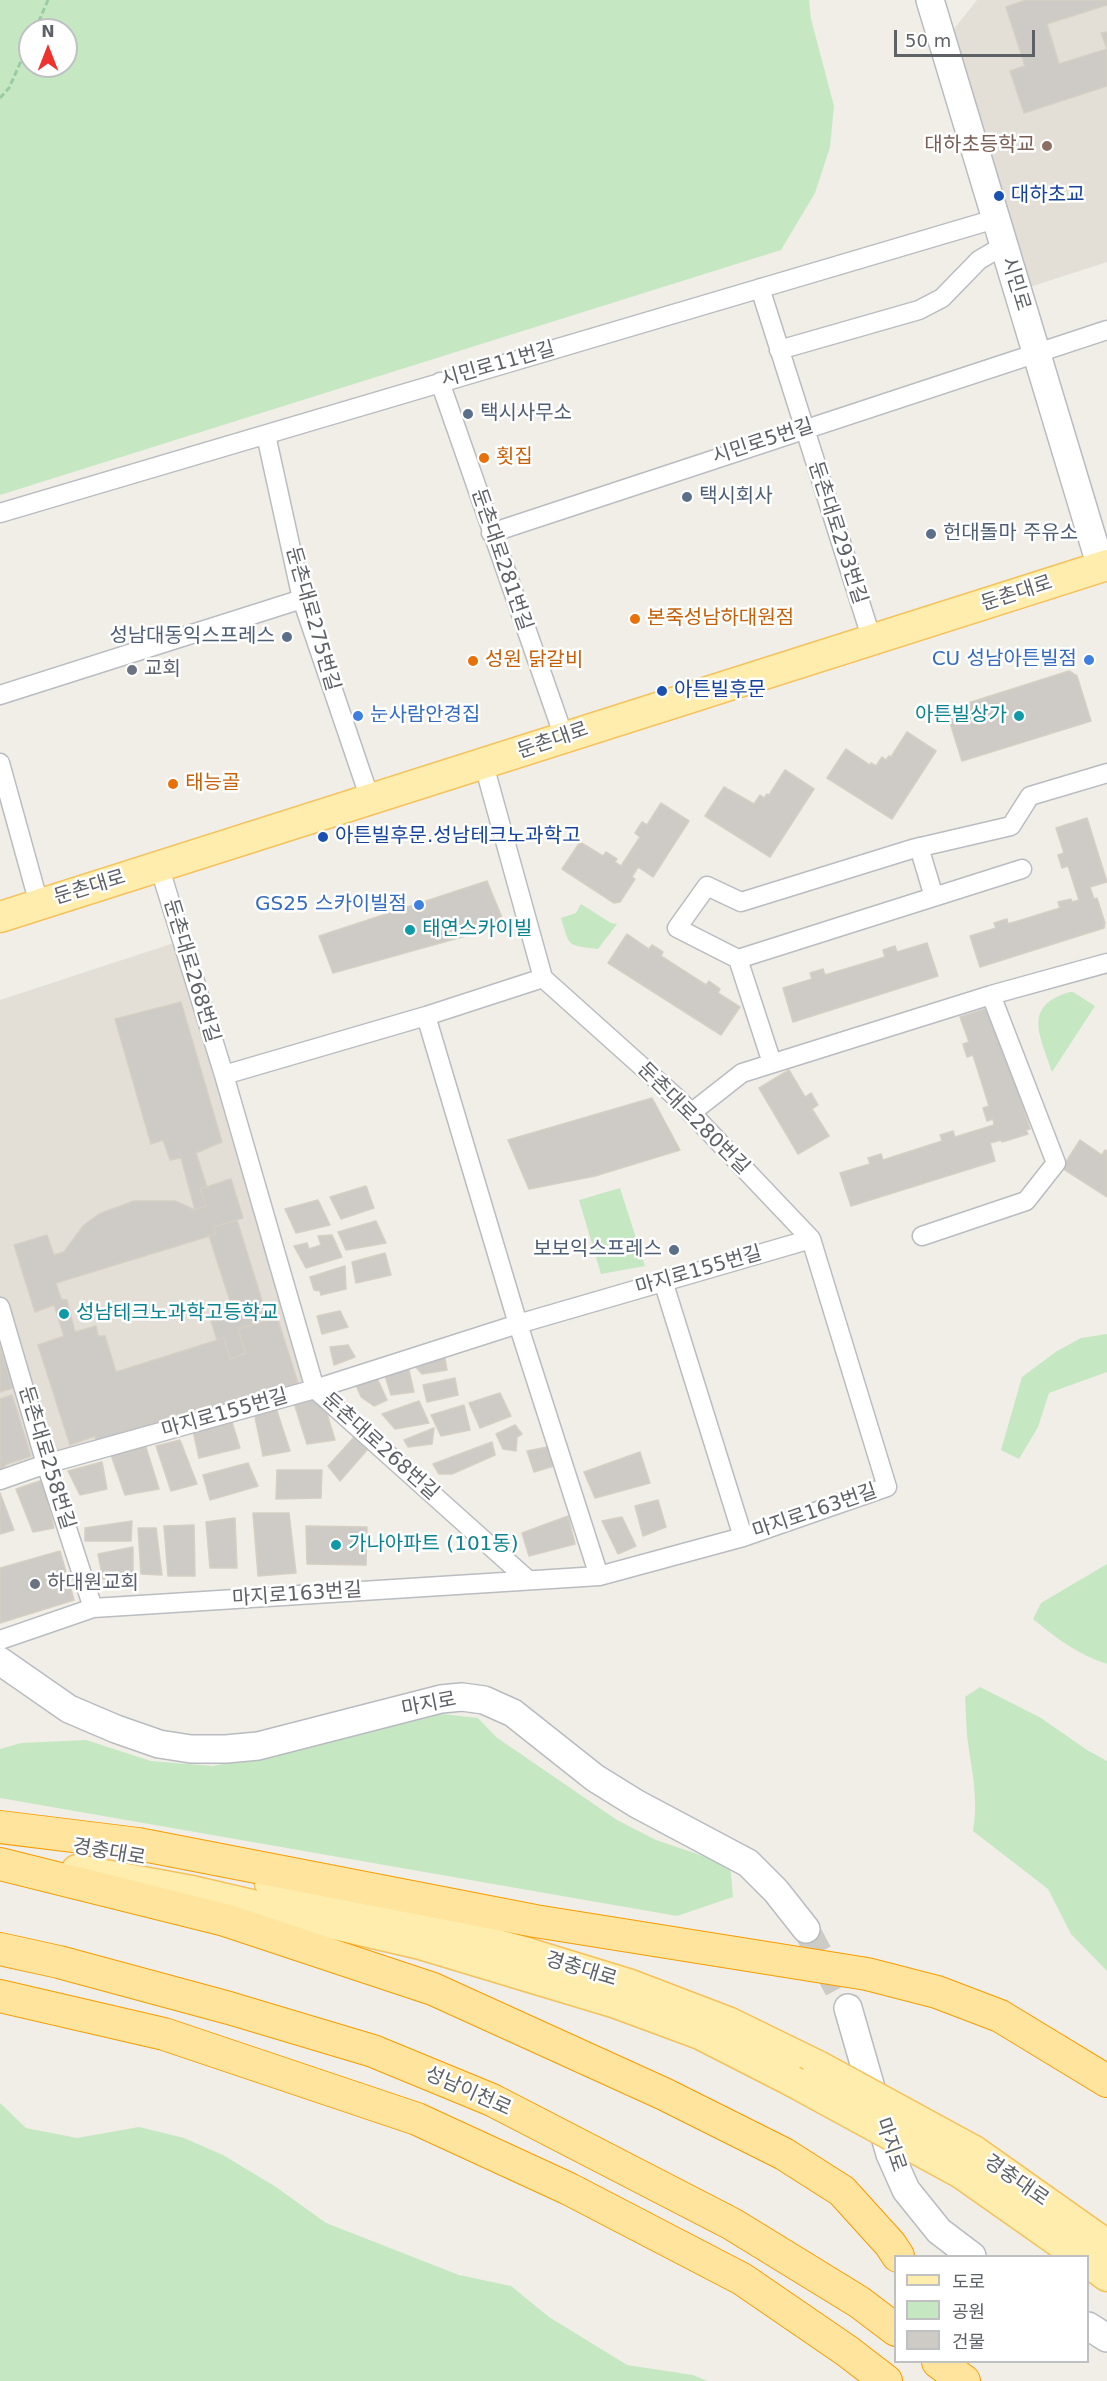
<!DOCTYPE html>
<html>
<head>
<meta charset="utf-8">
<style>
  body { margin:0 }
  #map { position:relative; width:1107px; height:2381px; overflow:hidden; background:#f0eee6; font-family:"DejaVu Sans","Noto Sans KR",sans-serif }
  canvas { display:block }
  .legend { position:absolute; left:894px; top:2255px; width:195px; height:108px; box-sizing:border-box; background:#fff; border:2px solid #bfc0c2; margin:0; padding:8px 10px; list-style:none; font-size:18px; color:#5e6267 }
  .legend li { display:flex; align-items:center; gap:12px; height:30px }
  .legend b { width:30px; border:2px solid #bfc0c2 }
  .north { position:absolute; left:18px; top:18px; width:60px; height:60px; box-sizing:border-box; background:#fff; border:2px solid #bfc0c2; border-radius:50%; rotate:0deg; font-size:16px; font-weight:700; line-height:24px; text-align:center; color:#5e6267 }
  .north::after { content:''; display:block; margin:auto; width:21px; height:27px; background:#ee332f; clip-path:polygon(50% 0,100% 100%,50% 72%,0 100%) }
  .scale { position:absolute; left:894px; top:30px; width:141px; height:27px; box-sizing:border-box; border:3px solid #5e6267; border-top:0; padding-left:8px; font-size:18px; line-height:21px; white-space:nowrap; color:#5e6267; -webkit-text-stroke:4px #fff; paint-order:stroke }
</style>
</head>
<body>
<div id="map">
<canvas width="1107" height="2381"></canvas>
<ul class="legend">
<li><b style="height:8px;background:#ffedad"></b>도로</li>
<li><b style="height:16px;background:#c5e8c3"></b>공원</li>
<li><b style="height:16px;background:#cecac5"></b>건물</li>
</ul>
<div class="north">N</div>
<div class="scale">50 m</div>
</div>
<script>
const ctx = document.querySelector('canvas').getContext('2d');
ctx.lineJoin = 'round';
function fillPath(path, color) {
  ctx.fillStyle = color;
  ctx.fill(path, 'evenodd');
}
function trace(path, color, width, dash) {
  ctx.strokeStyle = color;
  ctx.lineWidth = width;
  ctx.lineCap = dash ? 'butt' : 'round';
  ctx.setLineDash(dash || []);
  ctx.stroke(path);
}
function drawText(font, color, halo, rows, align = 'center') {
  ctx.font = font + ' "DejaVu Sans","Noto Sans KR",sans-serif';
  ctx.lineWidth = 5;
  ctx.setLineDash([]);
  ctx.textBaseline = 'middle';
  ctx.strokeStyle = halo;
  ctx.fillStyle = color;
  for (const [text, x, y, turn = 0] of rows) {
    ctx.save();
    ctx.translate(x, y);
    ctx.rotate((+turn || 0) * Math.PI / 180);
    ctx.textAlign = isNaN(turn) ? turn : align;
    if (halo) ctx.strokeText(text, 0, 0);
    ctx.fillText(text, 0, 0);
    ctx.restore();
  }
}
fillPath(new Path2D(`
  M977,0H1107V262L1030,287L953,30Z
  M180,941L315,1389L0,1480V1000Z`), '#e3dfd7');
fillPath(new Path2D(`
  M0,0H809L811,19L834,106L830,147L815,193L781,250L0,495ZM30,30H66V66H30Z
  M581,904L611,923L617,924L598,949C567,945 570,948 561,918L576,913Z
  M1070,992H1073L1095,1006L1052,1072C1041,1037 1021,1006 1070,992Z
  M620,1188L645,1266L601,1274L579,1200Z
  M1107,1334V1372L1049,1393L1038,1427L1019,1459L1001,1450L1022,1377L1057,1351L1081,1338Z
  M1107,1564V1664C1078,1655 1056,1638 1033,1619L1041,1603Z
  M980,1687L1041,1718L1087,1750L1107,1761V1971L1071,1934L1048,1889L973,1831C979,1796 971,1769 967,1735C966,1723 966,1710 965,1697Z
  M442,1714L478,1718L496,1737L617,1820L656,1840L730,1865L733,1897L677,1916L0,1798V1749L21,1743L86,1740L151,1761L213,1766L383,1729L420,1716Z
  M0,2103L26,2128L77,2138L139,2127L184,2138L223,2155L276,2187L326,2223L459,2275L511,2286L549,2317L627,2365L693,2375L707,2381H0Z`), '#c5e8c3');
const building = new Path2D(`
  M1026,0H1107V5L1047,24L1059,64L1107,49L1101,33L1107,32V86L1024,113L1010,71L1025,66L1006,7Z
  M1069,671L1077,676L1091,721L962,761L946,710Z
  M907,732L936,751L892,819L827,778L846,749L870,765L871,763L876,766L882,757L886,760L889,756L891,757Z
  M785,770L814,789L770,857L705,816L724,787L754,804L760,795L764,798L767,794L769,795Z
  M661,803L689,821L653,877L638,867L632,877L635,879L620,902L614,903L562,869L580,842L603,856L606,852L617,859L615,862L621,866L640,837L635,833L642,822L647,825Z
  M1087,818L1107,882L1090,887L1094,899L1097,898L1105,923L1104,928L980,967L970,936L996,928L994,923L1007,919L1008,924L1060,908L1058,902L1071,899L1072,902L1079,900L1068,866L1062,868L1058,855L1064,853L1056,828Z
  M487,881L505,925L333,973L319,936Z
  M627,934L649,949L652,945L663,952L661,956L706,985L709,981L720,989L718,993L740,1007L721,1035L608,963Z
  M927,943L938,976L793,1022L783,988L812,979L810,973L823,969L825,975L885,957L883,950L895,946L897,952Z
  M181,1002L222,1142L196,1153L207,1187L200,1189L206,1206L195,1210L181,1158L170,1160L163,1140L151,1144L115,1019Z
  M991,1007L1030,1129L1026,1130L1028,1134L1002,1142L1001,1140L990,1143L995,1161L851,1206L840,1173L870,1164L868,1158L881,1154L883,1160L942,1141L940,1135L953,1131L955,1137L994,1125L993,1119L987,1121L983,1108L989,1106L973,1055L967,1057L963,1044L969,1042L960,1017Z
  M789,1070L805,1097L811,1093L818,1105L812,1109L829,1136L798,1154L759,1088Z
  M652,1098L680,1150L595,1176L529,1189L508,1140Z
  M1080,1140L1102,1155L1105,1150L1107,1151V1197L1062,1168Z
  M231,1179L243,1218L213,1227L216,1234L56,1283L61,1299L67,1300L75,1332L96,1326L98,1336H105L116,1372L224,1338L230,1359L246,1353L238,1329L277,1317L298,1383L98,1446L95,1436L70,1445L38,1345L64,1336L54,1305L35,1312L14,1245L47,1235L54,1255L64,1252L83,1226L99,1214L134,1201H175L195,1210L206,1206L200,1189Z
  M366,1186L374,1208L341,1219L330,1197Z
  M318,1200L330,1225L296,1233L285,1209Z
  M237,1220L268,1320L238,1329L246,1353L230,1359L224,1338L217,1340L209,1314L232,1307L209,1236L216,1234L213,1227Z
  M376,1221L386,1243L346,1250L338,1232Z
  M332,1235L342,1257L306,1268L294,1246L307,1243L309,1249L321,1245L318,1236Z
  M385,1253L391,1275L356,1283L352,1262Z
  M345,1266L346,1289L321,1295L320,1291L314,1290L310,1277Z
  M340,1311L348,1327L322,1334L317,1316Z
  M348,1345L355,1357L334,1365L330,1347Z
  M0,1347L13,1388L0,1392Z
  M444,1352L447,1370L422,1374L414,1365Z
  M408,1366L414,1392L391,1395L384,1372Z
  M376,1376L387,1400L374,1406L361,1397L356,1385Z
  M455,1378L458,1395L427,1402L423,1385Z
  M314,1393L328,1403V1417L335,1440L307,1444L293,1400Z
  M500,1393L511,1416L480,1428L469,1403Z
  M12,1395L31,1456L7,1464L0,1470V1399Z
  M419,1401L429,1423L395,1429L382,1414Z
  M464,1405L470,1430L441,1436L431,1415Z
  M276,1408L290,1451L263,1456L254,1412Z
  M232,1422L240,1448L199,1458L193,1431Z
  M515,1425L522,1434L517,1437L516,1451L503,1449L496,1434Z
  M434,1428L432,1444L408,1447L404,1440Z
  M356,1435L367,1450L340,1481L328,1466Z
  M180,1440L197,1484L171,1491L156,1446Z
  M492,1442L495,1455L452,1474H439L433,1464Z
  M145,1444L159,1489L125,1495L110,1452Z
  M553,1446L554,1466L534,1472L527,1451Z
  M640,1452L650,1483L595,1498L584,1472Z
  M102,1462L107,1489L80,1495L68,1471Z
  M248,1463L258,1486L210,1500L203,1475Z
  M277,1470H322L321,1498L276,1499Z
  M43,1480L54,1528L33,1532L16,1489Z
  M0,1493L14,1530L0,1534Z
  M658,1500L666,1527L643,1536L635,1506Z
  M253,1513H289L296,1573L258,1576Z
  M568,1516L575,1544L529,1556L522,1533Z
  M622,1517L636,1546L618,1554L602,1521Z
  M235,1518L237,1568H210L206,1522Z
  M132,1521L131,1541H85V1528Z
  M194,1525L195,1576H168L164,1526Z
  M306,1526L367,1527L366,1565L307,1564Z
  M138,1528H156L162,1575L141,1574Z
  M133,1547V1581L103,1579L98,1554Z
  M60,1551L74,1600L0,1623V1568Z`);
fillPath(building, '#cecac5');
trace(building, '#d5cfc4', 1.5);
trace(new Path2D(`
  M806,1929L848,2008`), '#cccbc6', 27, [27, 14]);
const minor = new Path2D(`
  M760,288L872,640
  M779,350L919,310L942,298L979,260L1003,246
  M440,382L564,737
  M266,435L302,599L370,799
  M0,513L995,219
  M491,533L1107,330
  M0,695L302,599
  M0,763L39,904
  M919,847L934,897
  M159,866L224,1075L315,1389L527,1579
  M738,959L677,928L707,886L741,902L912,849L1011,826L1030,796L1107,773
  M991,995L1107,963
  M426,1016L518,1324L599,1576
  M772,1063L738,959L1022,869
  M224,1075L426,1016L543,978
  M691,1113L742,1073L991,995L1056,1163L1026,1201L922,1236
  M663,1281L743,1537
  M0,1307L46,1464L93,1608
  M0,1480L46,1464L315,1389L518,1324L811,1239
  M0,1640L93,1608L599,1576L743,1537L887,1487L811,1239L678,1099L543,978L484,765`);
const secondary = new Path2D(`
  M930,0L1101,567
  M0,1661L69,1709L116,1729L159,1744L191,1749H226L258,1746L441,1699L462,1697L484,1700L513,1713L595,1778L637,1804L748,1863L776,1891L806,1929
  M848,2008L890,2154L906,2190L939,2231L972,2256
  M1088,2326L1107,2338`);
const primary = new Path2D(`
  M0,917L1107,565
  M77,1870L192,1891L420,1944L616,2003L700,2034L792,2081
  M270,1883L527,1953L628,1984L730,2023L818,2066
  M974,2151L1107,2245
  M961,2173L1079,2256
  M1088,2262L1107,2276`);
const trunk = new Path2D(`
  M0,1827L138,1844L535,1921L867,1974L937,1992L1000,2016L1107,2081
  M0,1864L225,1920L433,1989L664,2094L784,2154L842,2191L890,2244L898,2256
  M0,1949L59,1962L229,2008L373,2051L492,2100L732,2224L859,2302L896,2330
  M0,1996L164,2034L417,2119L569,2189L742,2279L847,2351L886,2381
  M938,2362L964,2381`);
trace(minor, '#b9bcc0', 21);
trace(secondary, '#b8bbc0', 30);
trace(primary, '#f5c15a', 33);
trace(trunk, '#f79c00', 34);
trace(new Path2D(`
  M35,30L48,0
  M0,98L9,88L30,41`), '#9bcaa6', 3, [6, 3]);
trace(minor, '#fff', 18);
trace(secondary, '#fff', 27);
trace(primary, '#ffedad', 30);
trace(trunk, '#ffe49e', 32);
const primaryBridge = new Path2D(`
  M818,2066L974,2151
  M792,2081L961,2173`);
trace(primaryBridge, '#f5c15a', 33, []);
trace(primaryBridge, '#ffedad', 30);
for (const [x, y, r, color] of [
  [1047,146,6,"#8d6e63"],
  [999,196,6,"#1a4fb4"],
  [468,414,6,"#5c6f8a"],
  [484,458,6,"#e8710a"],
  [687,497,6,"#5c6f8a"],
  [931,534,6,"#5c6f8a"],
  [635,619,6,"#e8710a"],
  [287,637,6,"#5c6f8a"],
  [1089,660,6,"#3f7fe0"],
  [473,661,6,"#e8710a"],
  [132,670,6,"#6b7280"],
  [662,691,6,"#1a4fb4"],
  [358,716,6,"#3f7fe0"],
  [1019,716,6,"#0f9aa8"],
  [173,784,6,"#e8710a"],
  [323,837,6,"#1a4fb4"],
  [419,905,6,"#3f7fe0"],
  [410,930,6,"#0f9aa8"],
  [674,1250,6,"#5c6f8a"],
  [64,1314,6,"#0f9aa8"],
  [336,1545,6,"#0f9aa8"],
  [35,1584,6,"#6b7280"]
]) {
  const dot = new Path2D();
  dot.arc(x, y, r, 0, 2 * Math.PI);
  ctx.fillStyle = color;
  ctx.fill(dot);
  trace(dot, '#fff', 2);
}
drawText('20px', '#785e54', '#fff', [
  ["대하초등학교",1035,146]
], 'right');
drawText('20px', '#164399', '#fff', [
  ["대하초교",1011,196],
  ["아튼빌후문",674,691],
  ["아튼빌후문.성남테크노과학고",335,837]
], 'left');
drawText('20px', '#5e6267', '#fff', [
  ["시민로",1015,284,73],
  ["시민로11번길",498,365,-16],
  ["시민로5번길",763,442,-18],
  ["둔촌대로293번길",837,533,72],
  ["둔촌대로281번길",501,560,71],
  ["둔촌대로",1017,594,-18],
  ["둔촌대로275번길",312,619,74],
  ["둔촌대로",553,741,-19],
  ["둔촌대로",90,888,-17],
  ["둔촌대로268번길",191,971,73],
  ["둔촌대로280번길",693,1119,45],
  ["마지로155번길",699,1271,-16],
  ["마지로155번길",225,1414,-16],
  ["둔촌대로268번길",380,1447,42],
  ["둔촌대로258번길",46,1458,73],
  ["마지로163번길",815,1512,-19],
  ["마지로163번길",297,1595,-4],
  ["마지로",429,1705,-11],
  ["경충대로",109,1853,10],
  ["경충대로",581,1970,17],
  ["성남이천로",468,2092,24],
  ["마지로",890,2145,71],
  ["경충대로",1016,2181,35]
]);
drawText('20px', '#4e5e75', '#fff', [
  ["택시사무소",480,414],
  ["택시회사",699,497],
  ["헌대돌마 주유소",943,534],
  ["성남대동익스프레스",275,637,"right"],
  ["보보익스프레스",662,1250,"right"]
], 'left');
drawText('20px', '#c56008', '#fff', [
  ["횟집",496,458],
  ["본죽성남하대원점",647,619],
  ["성원 닭갈비",485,661],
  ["태능골",185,784]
], 'left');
drawText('20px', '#366cbe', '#fff', [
  ["CU 성남아튼빌점",1077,660],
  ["눈사람안경집",370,716,"left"],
  ["GS25 스카이빌점",407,905]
], 'right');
drawText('20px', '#5b616d', '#fff', [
  ["교회",144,670],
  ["하대원교회",47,1584]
], 'left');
drawText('20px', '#0d838f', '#fff', [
  ["아튼빌상가",1007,716,"right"],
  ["태연스카이빌",422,930],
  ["성남테크노과학고등학교",76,1314],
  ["가나아파트 (101동)",348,1545]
], 'left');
</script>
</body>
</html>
